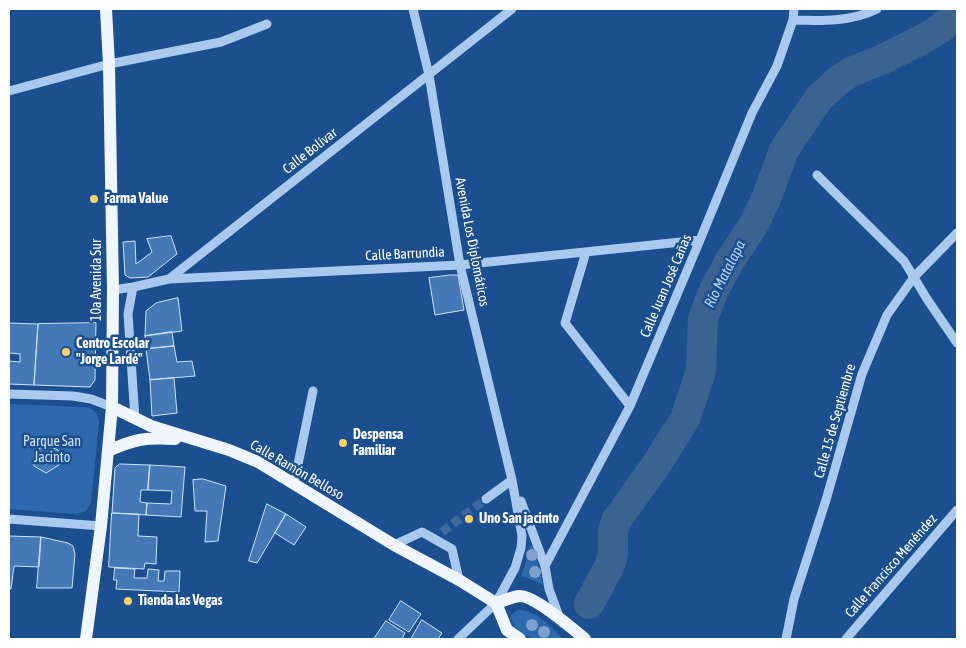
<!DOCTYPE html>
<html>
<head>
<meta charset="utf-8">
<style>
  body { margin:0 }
  #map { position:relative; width:966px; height:648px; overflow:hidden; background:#1b4f8f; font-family:"Asap Condensed",sans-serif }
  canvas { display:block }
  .frame { position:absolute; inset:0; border:10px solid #fff; pointer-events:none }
</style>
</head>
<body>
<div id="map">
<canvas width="966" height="648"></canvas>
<div class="frame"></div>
</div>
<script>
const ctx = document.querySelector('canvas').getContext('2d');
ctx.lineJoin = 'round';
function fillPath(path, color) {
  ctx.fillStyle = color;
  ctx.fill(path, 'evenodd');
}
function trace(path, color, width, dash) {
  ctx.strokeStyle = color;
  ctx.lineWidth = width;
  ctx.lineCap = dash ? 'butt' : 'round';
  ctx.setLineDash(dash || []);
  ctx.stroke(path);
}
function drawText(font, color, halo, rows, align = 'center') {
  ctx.font = font + ' "Asap Condensed",sans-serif';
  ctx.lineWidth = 5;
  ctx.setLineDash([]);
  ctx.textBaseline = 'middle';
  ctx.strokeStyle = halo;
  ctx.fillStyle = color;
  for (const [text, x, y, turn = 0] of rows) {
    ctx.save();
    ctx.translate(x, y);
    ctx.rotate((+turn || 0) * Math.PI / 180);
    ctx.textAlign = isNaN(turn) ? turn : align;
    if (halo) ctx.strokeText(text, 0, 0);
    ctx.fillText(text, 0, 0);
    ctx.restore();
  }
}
fillPath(new Path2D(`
  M9,404L84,407C94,409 98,412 99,423L91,503L86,511L77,514L9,509Z
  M532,545L533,547L543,584L521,576L526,562L529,546Z
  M517,610C535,609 552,627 563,639C555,639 544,641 535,639C525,637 512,627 510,616Z`), '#2e69ad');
trace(new Path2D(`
  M589,604L609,567L613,555V532L616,521L656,465L685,419L701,371L703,318L714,290L729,262L753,226L766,199L784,150L819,98L839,80L851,72L881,60L923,39L941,28L957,13`), '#3c6290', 30);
const building = new Path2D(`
  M171,236L177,254L148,277L130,278L125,275L123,242L135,241L136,264L152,252L147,239Z
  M450,275H458L464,310L435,315L429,278Z
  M178,298L182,331L145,336L146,311L156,303Z
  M9,323L38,324L34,385L9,384V361L20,362V354L9,353Z
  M96,323L95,380L90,387L34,385L38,324Z
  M172,332L174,346L146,349L145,336Z
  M174,346L177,362L192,361L195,376L150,380L146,349Z
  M174,378L177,413L152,416L150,380Z
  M46,445L58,450L59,465L46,473L34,466V452Z
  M120,464L150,465L148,490H141L140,502L147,503L146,515L112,513L115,468Z
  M150,465L185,467L181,517L146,515L147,503L171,504L172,491L148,490Z
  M203,479L226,486L218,541L205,542L207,511H195L193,480Z
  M267,504L286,514L257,563L249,561Z
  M112,513L139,514L138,536L157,537L156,564L145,563L144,569L109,567Z
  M286,514L306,527L294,545L275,533Z
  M9,536L41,537L39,567L14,566L11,589H9Z
  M41,537L68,543L73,546L75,554L72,588H37Z
  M115,568L135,569L134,578H147L148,569L159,570L158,581H164L165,571H180L179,592L116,589L117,580H114Z
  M401,601L421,614L409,632L389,620Z
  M422,620L442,633L438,639H411Z
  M386,621L405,633L402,639H374Z`);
fillPath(building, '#4478b7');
trace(building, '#cfe3fa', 1);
trace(new Path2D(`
  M442,532L486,499`), '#3d69a0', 9, [9, 4.5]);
trace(new Path2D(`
  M413,9L429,75L460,265L512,480L522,536L521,548L515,568L496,603L458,639
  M793,20C821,21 851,22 877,9
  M9,91L109,64L221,42L267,24
  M817,175L904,261L927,299L957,343
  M586,252L565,323L630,406
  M169,279L460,265L700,240
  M133,287L128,314L135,419
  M113,290L133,287L169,279L512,9
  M9,394L73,396L91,399L112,407
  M294,484L313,391
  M486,499L512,480
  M521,501L545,566L549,589L560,619
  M9,519L101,526
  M394,545L422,532L452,549L459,580
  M545,566L630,406L700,240L752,113L777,66L793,20L794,9
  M786,639L794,599L826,500L862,374L887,315L914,277L957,233
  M846,639L957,510`), '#a9c9ee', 9);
trace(new Path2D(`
  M112,407L151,426L229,450L258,462L394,545L459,580L496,603L507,630L520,639
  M108,451C135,439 146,437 175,439
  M496,603C503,601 512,597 519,596C534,595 573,629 585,639
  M86,639L101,526L112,407L113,290L109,64L106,9`), '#f0f6ff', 12);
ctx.fillStyle = '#7ea0ca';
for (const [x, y] of [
  [532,555],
  [535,572],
  [532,625],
  [544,632]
]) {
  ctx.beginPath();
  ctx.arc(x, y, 6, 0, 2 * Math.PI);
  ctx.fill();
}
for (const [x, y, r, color] of [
  [94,199,5,"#ffd166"],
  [66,352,5,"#ffd166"],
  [343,443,5,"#ffd166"],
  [469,519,5,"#ffd166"],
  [128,601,5,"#ffd166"]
]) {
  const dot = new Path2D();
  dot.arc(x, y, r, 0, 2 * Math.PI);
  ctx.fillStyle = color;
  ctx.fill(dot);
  trace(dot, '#1b4f8f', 2);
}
drawText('14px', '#fff', '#1b4f8f', [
  ["Calle Bolívar",310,151,-38],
  ["Avenida Los Diplomáticos",472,242,79],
  ["Calle Barrundia",405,254,-3],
  ["10a Avenida Sur",97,280,-90],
  ["Calle Juan José Cañas",666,286,-67],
  ["Calle 15 de Septiembre",835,421,-74],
  ["Calle Ramón Belloso",297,470,30],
  ["Calle Francisco Menéndez",891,566,-49]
]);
drawText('bold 14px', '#fff', '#1b4f8f', [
  ["Farma Value",104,199],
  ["Centro Escolar",76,344],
  ["\"Jorge Lardé\"",76,360],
  ["Despensa",353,435],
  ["Familiar",353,451],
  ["Uno San jacinto",479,519],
  ["Tienda las Vegas",138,601]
], 'left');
drawText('14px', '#cfe3fa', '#1b4f8f', [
  ["Parque San",52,442],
  ["Jacinto",52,458]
]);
drawText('italic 15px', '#b5d3f5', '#1b4f8f', [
  ["Río Matalapa",725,274,-63]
]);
</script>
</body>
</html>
